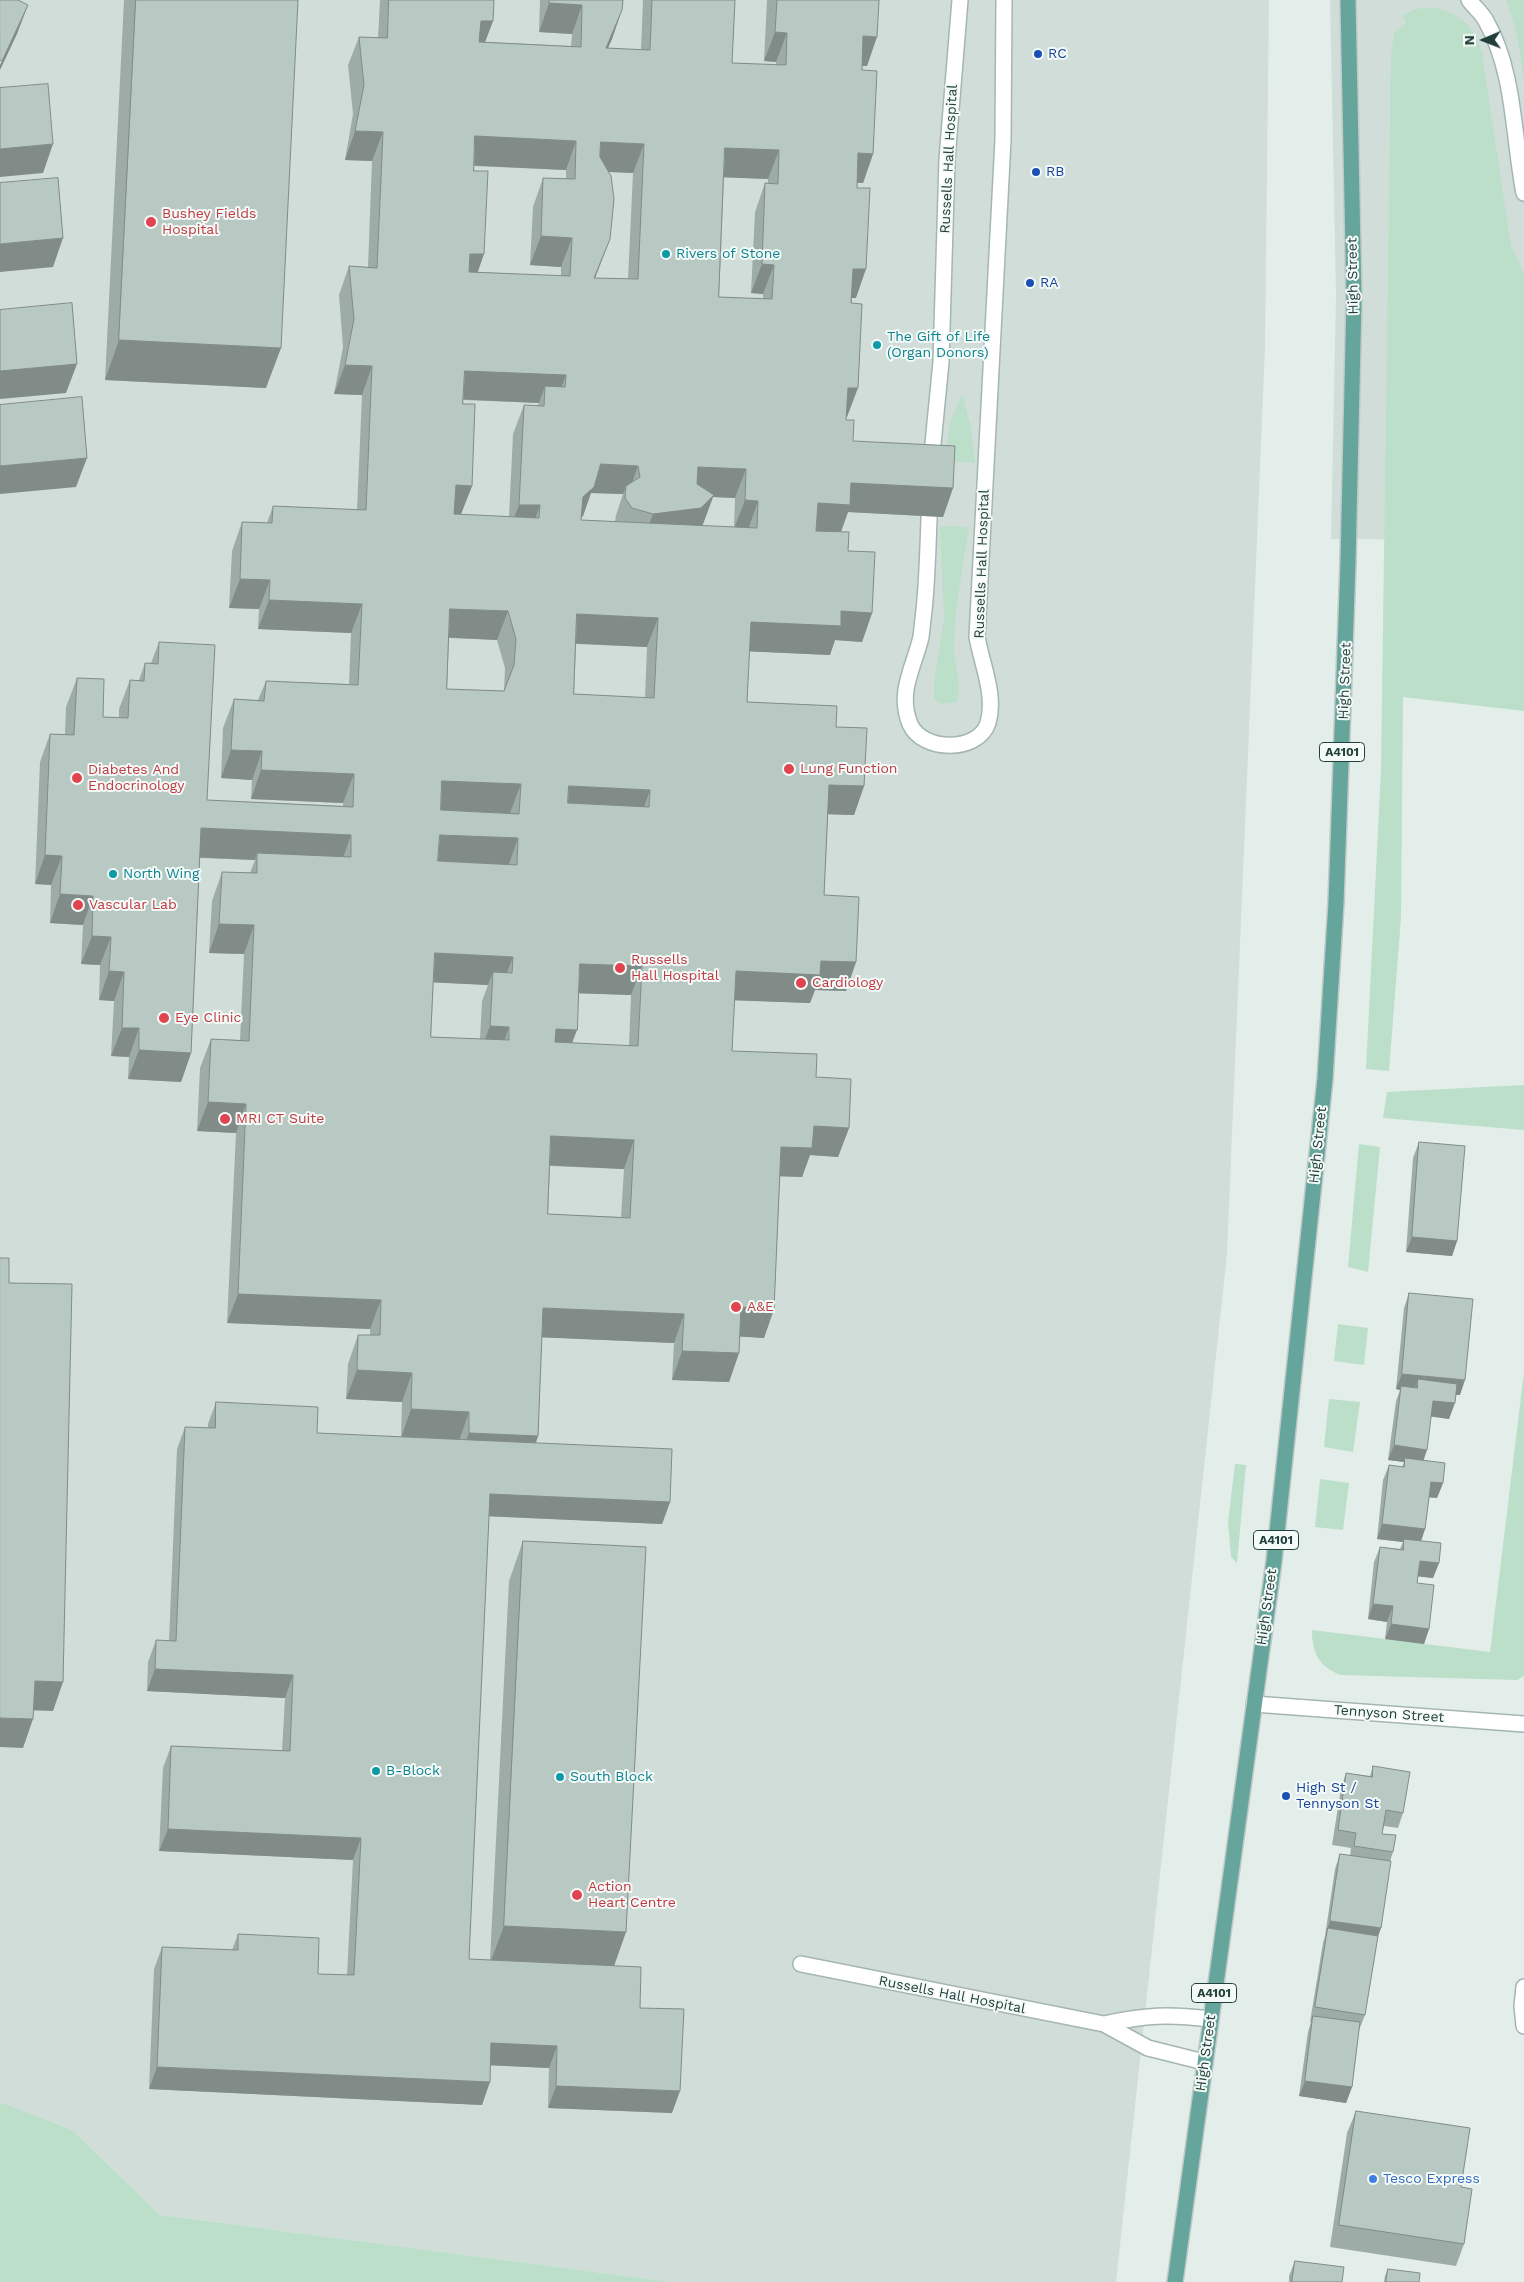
<!DOCTYPE html>
<html>
<head>
<meta charset="utf-8">
<style>
  body { margin:0 }
  #map { position:relative; width:1524px; height:2282px; overflow:hidden; background:#e3eeea; font-family:"Work Sans",sans-serif }
  canvas { display:block }
  .north { position:absolute; left:1459px; top:15px; width:50px; height:50px; -webkit-text-stroke:4px #f4faf7; paint-order:stroke; rotate:269deg; font-size:14px; font-weight:700; line-height:20px; text-align:center; color:#22403b }
  .north::after { content:''; display:block; margin:auto; width:18px; height:22px; background:#22403b; clip-path:polygon(50% 0,100% 100%,50% 72%,0 100%) }
</style>
</head>
<body>
<div id="map">
<canvas width="1524" height="2282"></canvas>
<div class="north">N</div>
</div>
<script>
const ctx = document.querySelector('canvas').getContext('2d');
ctx.lineJoin = 'round';
function fillPath(path, color) {
  ctx.fillStyle = color;
  ctx.fill(path, 'evenodd');
}
function trace(path, color, width, dash) {
  ctx.strokeStyle = color;
  ctx.lineWidth = width;
  ctx.lineCap = dash ? 'butt' : 'round';
  ctx.setLineDash(dash || []);
  ctx.stroke(path);
}
function drawText(font, color, halo, rows, align = 'center') {
  ctx.font = font + ' "Work Sans",sans-serif';
  ctx.lineWidth = 4;
  ctx.setLineDash([]);
  ctx.textBaseline = 'middle';
  ctx.strokeStyle = halo;
  ctx.fillStyle = color;
  for (const [text, x, y, turn = 0] of rows) {
    ctx.save();
    ctx.translate(x, y);
    ctx.rotate((+turn || 0) * Math.PI / 180);
    ctx.textAlign = isNaN(turn) ? turn : align;
    if (halo) ctx.strokeText(text, 0, 0);
    ctx.fillText(text, 0, 0);
    ctx.restore();
  }
}
fillPath(new Path2D(`
  M0,0H1269L1265,347L1227,1254L1116,2282H671L160,2215L72,2130L0,2102Z
  M1330,0H1524V538L1476,540L1331,539L1336,294Z`), '#d1ddd9');
fillPath(new Path2D(`
  M1506,0H1524V80C1520,53 1517,25 1506,0Z
  M1433,7C1462,15 1474,25 1482,54L1511,246L1524,274V711L1403,697L1401,918L1389,1071L1366,1069L1381,770L1391,55L1394,33L1406,23L1403,15L1416,9Z
  M962,394L971,427L975,463L945,461L950,423Z
  M940,526L969,527C963,566 955,605 954,645C953,664 963,682 957,702L941,704L934,698V681L944,619Z
  M1524,1085V1130L1383,1118L1387,1092Z
  M1359,1144L1380,1147L1368,1272L1348,1267Z
  M1338,1324L1368,1328L1364,1365L1334,1361Z
  M1524,1372V1676L1517,1680L1341,1675C1319,1667 1312,1653 1312,1630L1490,1652Z
  M1329,1399L1360,1402L1353,1452L1324,1447Z
  M1235,1464L1246,1465L1237,1563L1231,1557L1228,1522Z
  M1320,1479L1349,1483L1343,1530L1315,1527Z
  M0,2102L72,2130L160,2215L671,2282H0Z`), '#bbdfc9');
const minor = new Path2D(`
  M1469,0C1474,7 1482,13 1486,21C1515,72 1513,137 1524,193
  M931,464L941,362L947,159L960,0
  M930,497C928,534 928,573 924,610C923,619 922,628 921,637C914,667 897,692 910,724C922,752 978,753 988,723C996,695 982,665 977,637L1003,140L1004,0
  M1254,1704L1524,1724
  M801,1964L1104,2024L1148,2048L1204,2062
  M1524,1987L1522,2006L1524,2026
  M1104,2024C1146,2015 1168,2014 1210,2019`);
const major = new Path2D(`
  M1175,2282L1274,1561L1325,1079L1336,903L1348,563L1354,299L1348,0`);
trace(minor, '#a5b6b2', 18);
trace(major, '#c1cac8', 18);
trace(minor, '#fff', 15);
trace(major, '#66a59b', 15);
fillPath(new Path2D(`
  M124,0H298L266,388L105,380Z
  M380,0H494L493,21L485,42L571,46L572,34L539,32L540,0H623L612,39L608,48L641,50L643,0H735L732,63L776,65V62L764,61L767,0H879L867,66H862V70L873,154L863,183H857L856,298H852L847,417H846V420L853,441L953,488L943,517L848,512L841,532L872,613L862,642L835,640L830,655L749,651L747,702L836,727L864,786L854,815L828,814L824,895L856,962L846,991L815,990L810,1003L734,1000L732,1051L816,1077L849,1128L838,1157L810,1155L802,1177L780,1176L774,1309L764,1338L740,1336L739,1353L729,1382L672,1380L674,1343L542,1337L538,1436L536,1443L670,1502L662,1524L489,1516L469,1959L490,1960L509,1581L523,1541L614,1966L640,2008L672,2113L548,2108L549,2068L491,2065L482,2105L149,2089L154,1969L162,1947L232,1950L238,1934L318,1974L347,1975L353,1860L159,1851L163,1768L171,1746L282,1751L285,1698L147,1691L148,1662L156,1640H169L177,1449L185,1427L208,1428V1424L216,1402L317,1433L401,1437L402,1402L346,1399L348,1364L358,1335H370V1329L227,1323L236,1133L197,1131L200,1068L211,1039L240,1040L244,954L209,953L212,901L222,872L250,873L255,860L200,858L191,1053L181,1082L128,1079L129,1057L111,1056L114,1001L99,1000L100,965L81,964L83,925L50,923L51,885L35,884L40,762L50,734H65L66,707L77,678L103,717L119,718V709L130,680H139L145,663H151L159,642L207,800L343,806V803L251,799L252,780L221,778L223,728L234,699L258,700L266,681L349,684L351,633L258,629L259,609L229,608L232,551L242,522L267,523L273,506L357,510L362,395L334,394L343,347L339,295L349,266L368,267L372,161L345,160L353,114L348,65L359,37L378,38ZM474,166L566,170V179L543,178L533,207L530,265L561,267V276L478,272ZM609,172L633,173L628,279L595,278ZM724,177L768,179V183H765L755,212L751,293L763,294V299L719,297ZM463,400L539,403L538,405H524L513,434L509,517L454,514H461L472,486ZM591,493L623,494L616,515L615,522L581,520V517L583,516ZM713,497L735,498L734,527L701,526L703,524ZM449,638L497,640L505,668L504,691L447,689ZM576,644L647,647L645,698L574,694ZM433,982L488,985L482,1001L480,1039L431,1037ZM578,993L631,995L629,1046L572,1043ZM550,1166L624,1169L621,1217L548,1214Z
  M1419,1142L1457,1241L1452,1256L1406,1252L1413,1158Z
  M1409,1293L1460,1395H1456L1449,1419L1431,1416L1423,1460L1443,1483L1437,1498L1429,1497L1425,1529L1421,1541L1439,1563L1433,1578L1418,1576L1417,1583L1429,1629L1424,1644L1385,1639L1387,1622L1368,1619L1374,1562L1380,1547L1400,1549L1403,1542L1377,1539L1383,1480L1389,1465L1402,1467L1404,1462L1388,1460L1396,1401L1400,1390L1396,1389L1404,1308Z
  M1373,1766L1403,1813L1398,1828L1384,1826L1382,1834L1393,1852L1390,1861L1365,2015L1359,2030L1352,2087L1346,2103L1299,2096L1308,2032L1311,2022H1310L1323,1943L1325,1936L1335,1869L1340,1854L1350,1856L1351,1848L1332,1845L1341,1788L1346,1773L1370,1776Z
  M1356,2111L1461,2187L1464,2244L1456,2266L1330,2247L1347,2133Z
  M1295,2261L1342,2282H1289V2276Z
  M1388,2269L1419,2282H1384L1385,2276Z`), '#9eaca8');
fillPath(new Path2D(`
  M549,3L582,5L572,34L539,32Z
  M28,5L17,34L0,70V65L2,61Z
  M622,10L612,39L595,77L606,48Z
  M481,21H493L482,50H470Z
  M775,32L787,33L776,62L764,61Z
  M863,36L877,37L867,66L853,65Z
  M355,131L383,132L372,161L345,160Z
  M475,136L576,141L566,170L464,165Z
  M601,142L644,144L633,173L591,171Z
  M53,144L43,173L0,177V149Z
  M725,148L779,150L768,179L714,177Z
  M858,153L873,154L863,183L848,182Z
  M541,236L572,238L561,267L530,265Z
  M63,238L53,267L0,272V244Z
  M610,239L599,268L584,306L594,278Z
  M470,254H484L474,283L459,282Z
  M762,264L774,265L763,294L751,293Z
  M853,269H866L856,298H842Z
  M119,340L281,348L266,388L105,380Z
  M77,364L66,393L0,399V371Z
  M345,365L372,366L362,395L334,394Z
  M465,371L566,375L555,404L545,386L539,403L454,399Z
  M848,388H858L847,417H837Z
  M87,458L76,487L0,494V466Z
  M601,464L638,466L628,494L626,486L623,494L591,493L583,516L572,526L583,497Z
  M698,467L746,469L735,498L713,497L703,524L691,537L642,543L653,514L688,496Z
  M851,483L953,488L943,517L848,512L840,534L807,532L818,503Z
  M456,485L472,486L461,514H445Z
  M745,500L758,501L748,530L734,529Z
  M519,505H540L530,534L508,533Z
  M240,579L270,580L259,609L229,608Z
  M269,600L362,604L351,633L258,629Z
  M450,609L508,611L497,640L439,637Z
  M841,611L872,613L862,642L835,640L830,655L740,651L751,622Z
  M577,614L658,618L647,647L566,643Z
  M231,750L262,751L252,780L221,778Z
  M261,770L354,774L343,803L251,799Z
  M442,781L521,784L510,813L432,810Z
  M829,785L864,786L854,815L819,814Z
  M569,786L650,790L640,819L559,815Z
  M201,828L351,835L341,864L257,853L255,860L191,857Z
  M440,835L518,838L508,867L429,863Z
  M45,855L62,856L51,885L35,884Z
  M60,894L93,896L83,925L50,923Z
  M219,924L254,925L244,954L209,953Z
  M92,936L111,937L100,965L81,964Z
  M435,953L513,957L502,986L493,972L488,985L424,982Z
  M821,961L856,962L846,991L815,990L810,1003L725,1000L736,971Z
  M580,964L642,966L631,995L569,993Z
  M109,971L124,972L114,1001L99,1000Z
  M490,1026L509,1027L499,1056L479,1055Z
  M122,1028H139L129,1057L111,1056Z
  M556,1029L577,1030L566,1059L546,1058Z
  M139,1050L191,1053L181,1082L128,1079Z
  M208,1102L246,1104L236,1133L197,1131Z
  M814,1126L849,1128L838,1157L810,1155L802,1177L771,1176L781,1147Z
  M551,1136L634,1140L624,1169L541,1165Z
  M1412,1237L1457,1241L1452,1256L1406,1252Z
  M238,1294L381,1300L370,1329L227,1323Z
  M741,1307L774,1309L764,1338L730,1336Z
  M543,1308L684,1314L674,1343L533,1337Z
  M682,1351L739,1353L729,1382L672,1380Z
  M357,1370L412,1373L402,1402L346,1399Z
  M1402,1374L1465,1380L1460,1395L1415,1391L1418,1379L1414,1391L1401,1386L1400,1390L1396,1389Z
  M1433,1401L1455,1403L1449,1419L1427,1416Z
  M411,1409L469,1412L459,1441L401,1438Z
  M469,1433L538,1436L527,1465L458,1462Z
  M1394,1445L1427,1450L1422,1465L1405,1458L1404,1462L1388,1460Z
  M1431,1482L1443,1483L1437,1498L1425,1497Z
  M490,1494L670,1502L662,1524L482,1516Z
  M1382,1524L1425,1529L1420,1544L1404,1539L1403,1542L1377,1539Z
  M1420,1561L1439,1563L1433,1578L1414,1576Z
  M1373,1604L1393,1606L1387,1622L1368,1619Z
  M1391,1624L1429,1629L1424,1644L1385,1639Z
  M155,1669L293,1675L285,1698L147,1691Z
  M35,1681L63,1682L53,1711L24,1710Z
  M0,1718L33,1719L23,1748L0,1747Z
  M168,1829L361,1838L353,1860L159,1851Z
  M1330,1921L1381,1928L1376,1943L1328,1928L1325,1936Z
  M504,1926L626,1932L612,1972L489,1966Z
  M491,2043L557,2046L549,2068L483,2065Z
  M157,2067L490,2082L482,2105L149,2089Z
  M1305,2081L1352,2087L1346,2103L1299,2096Z
  M556,2086L680,2091L672,2113L548,2108Z`), '#818c88');
const building = new Path2D(`
  M0,0H18L28,5L2,61L0,60Z
  M136,0H298L281,348L119,340Z
  M389,0H494L493,21H481L479,42L581,47L582,5L549,3V0H623L622,10L606,48L650,50L652,0H735L732,63L786,65L787,33L775,32L777,0H879L877,37L863,36L862,70L877,71L873,154L858,153L857,188H870L866,269H853L851,303L862,304L858,388H848L846,420H854L853,441L955,446L953,488L851,483L850,505L818,503L816,531L849,532L848,551L875,552L872,613L841,611V626L751,622L747,702L837,706L836,727L867,728L864,786L829,785L824,895L859,897L856,962L821,961L820,975L736,971L732,1051L817,1054L816,1077L851,1079L849,1128L814,1126L812,1148L781,1147L774,1309L741,1307L739,1353L682,1351L684,1314L543,1308L538,1436L469,1433V1412L411,1409L412,1373L357,1370L358,1335H380L381,1300L238,1294L246,1104L208,1102L211,1039L249,1041L254,925L219,924L222,872L257,873V853L351,857V835L201,828L191,1053L139,1050V1028H122L124,972L109,971L111,937L92,936L93,896L60,894L62,856L45,855L50,734L74,735L77,678L104,679L103,717L128,718L130,680L144,681L145,663L158,664L159,642L215,645L207,800L353,807L354,774L261,770L262,751L231,750L234,699L264,701L266,681L358,685L362,604L269,600L270,580L240,579L242,522L272,523L273,506L366,510L372,366L345,365L354,319L349,266L377,268L383,132L355,131L364,85L359,37L387,38ZM475,136L576,141L575,179L543,178L541,236L572,238L570,276L469,272L470,254H484L488,171H474ZM601,142L644,144L638,279L594,278L610,239L614,199L611,176L600,157ZM725,148L779,150L778,184L765,183L762,264L774,265L772,299L719,297ZM465,371L566,375L565,387L545,386L544,406L524,405L519,505H540L539,518L454,514L456,485L472,486L475,404H463ZM601,464L638,466L640,477L626,486L625,498L632,508L653,514L701,508L714,495L697,484L698,467L746,469L745,500L758,501L757,528L581,520L583,497L594,487ZM450,609L508,611L516,639L514,665L504,691L447,689ZM577,614L658,618L654,698L574,694ZM442,781L521,784L519,814L441,810ZM569,786L650,790L649,807L568,803ZM440,835L518,838L517,865L438,861ZM435,953L513,957L512,973L493,972L490,1026L509,1027V1040L431,1037ZM580,964L642,966L638,1046L555,1042L556,1029L577,1030ZM551,1136L634,1140L630,1218L548,1214Z
  M48,84L53,144L0,149V88Z
  M58,178L63,238L0,244V183Z
  M72,303L77,364L0,371V310Z
  M82,397L87,458L0,466V405Z
  M1419,1142L1465,1146L1457,1241L1412,1237Z
  M0,1258H9V1283L72,1284L63,1682L35,1681L33,1719L0,1718Z
  M1409,1293L1473,1299L1465,1380L1402,1374Z
  M1418,1379L1457,1384L1455,1403L1433,1401L1427,1450L1394,1445L1401,1386L1417,1388Z
  M216,1402L318,1407L317,1433L672,1449L670,1502L490,1494L469,1959L641,1967L640,2008L684,2009L680,2091L556,2086L557,2046L491,2043L490,2082L157,2067L162,1947L238,1950V1934L319,1938L318,1974L354,1975L361,1838L168,1829L171,1746L290,1751L293,1675L155,1669L156,1640L176,1641L185,1427L215,1428Z
  M1405,1458L1445,1463L1443,1483L1431,1482L1425,1529L1382,1524L1389,1465L1404,1467Z
  M1404,1539L1441,1543L1439,1563L1420,1561L1417,1583L1434,1585L1429,1629L1391,1624L1393,1606L1373,1604L1380,1547L1403,1550Z
  M523,1541L646,1547L626,1932L504,1926Z
  M1373,1766L1410,1772L1403,1813L1386,1810L1382,1834L1396,1835L1393,1852L1354,1846L1356,1833L1338,1830L1346,1773L1372,1777Z
  M1340,1854L1391,1861L1381,1928L1330,1921Z
  M1328,1928L1378,1936L1365,2015L1315,2007Z
  M1313,2016L1360,2022L1352,2087L1305,2081Z
  M1356,2111L1470,2128L1461,2187L1472,2189L1464,2244L1339,2225Z
  M1295,2261L1344,2267L1342,2282H1292Z
  M1388,2269L1420,2273L1419,2282H1386Z`);
fillPath(building, '#b8c8c3');
trace(building, '#818c88', 1);
for (const [x, y, r, color] of [
  [1038,54,5,"#1a4fb4"],
  [1036,172,5,"#1a4fb4"],
  [151,222,6,"#e0444e"],
  [666,254,5,"#0f9aa8"],
  [1030,283,5,"#1a4fb4"],
  [877,345,5,"#0f9aa8"],
  [789,769,6,"#e0444e"],
  [77,778,6,"#e0444e"],
  [113,874,5,"#0f9aa8"],
  [78,905,6,"#e0444e"],
  [620,968,6,"#e0444e"],
  [801,983,6,"#e0444e"],
  [164,1018,6,"#e0444e"],
  [225,1119,6,"#e0444e"],
  [736,1307,6,"#e0444e"],
  [376,1771,5,"#0f9aa8"],
  [560,1777,5,"#0f9aa8"],
  [1286,1796,5,"#1a4fb4"],
  [577,1895,6,"#e0444e"],
  [1373,2179,5,"#3f7fe0"]
]) {
  const dot = new Path2D();
  dot.arc(x, y, r, 0, 2 * Math.PI);
  ctx.fillStyle = color;
  ctx.fill(dot);
  trace(dot, '#f4faf7', 2);
}
for (const [x, y, w] of [
  [1342,752,45],
  [1276,1540,45],
  [1214,1993,45]
]) {
  const box = new Path2D();
  box.roundRect(x - w / 2, y - 9.5, w, 19, 4);
  ctx.fillStyle = '#f4faf7';
  ctx.fill(box);
  trace(box, '#22403b', 1);
}
drawText('bold 12px', '#22403b', null, [
  ["A4101",1342,752],
  ["A4101",1276,1540],
  ["A4101",1214,1993]
]);
drawText('14px', '#164399', '#f4faf7', [
  ["RC",1048,54],
  ["RB",1046,172],
  ["RA",1040,283],
  ["High St /",1296,1788],
  ["Tennyson St",1296,1804]
], 'left');
drawText('14px', '#22403b', '#f4faf7', [
  ["Russells Hall Hospital",949,159,-87],
  ["High Street",1353,276,-91],
  ["Russells Hall Hospital",982,564,-88],
  ["High Street",1345,681,-88],
  ["High Street",1318,1145,-84],
  ["High Street",1267,1607,-82],
  ["Tennyson Street",1389,1714,4],
  ["Russells Hall Hospital",952,1995,11],
  ["High Street",1206,2053,-82]
]);
drawText('14px', '#be3a42', '#f4faf7', [
  ["Bushey Fields",162,214],
  ["Hospital",162,230],
  ["Lung Function",800,769],
  ["Diabetes And",88,770],
  ["Endocrinology",88,786],
  ["Vascular Lab",89,905],
  ["Russells",631,960],
  ["Hall Hospital",631,976],
  ["Cardiology",812,983],
  ["Eye Clinic",175,1018],
  ["MRI CT Suite",236,1119],
  ["A&E",747,1307],
  ["Action",588,1887],
  ["Heart Centre",588,1903]
], 'left');
drawText('14px', '#0d838f', '#f4faf7', [
  ["Rivers of Stone",676,254],
  ["The Gift of Life",887,337],
  ["(Organ Donors)",887,353],
  ["North Wing",123,874],
  ["B-Block",386,1771],
  ["South Block",570,1777]
], 'left');
drawText('14px', '#366cbe', '#f4faf7', [
  ["Tesco Express",1383,2179]
], 'left');
</script>
</body>
</html>
